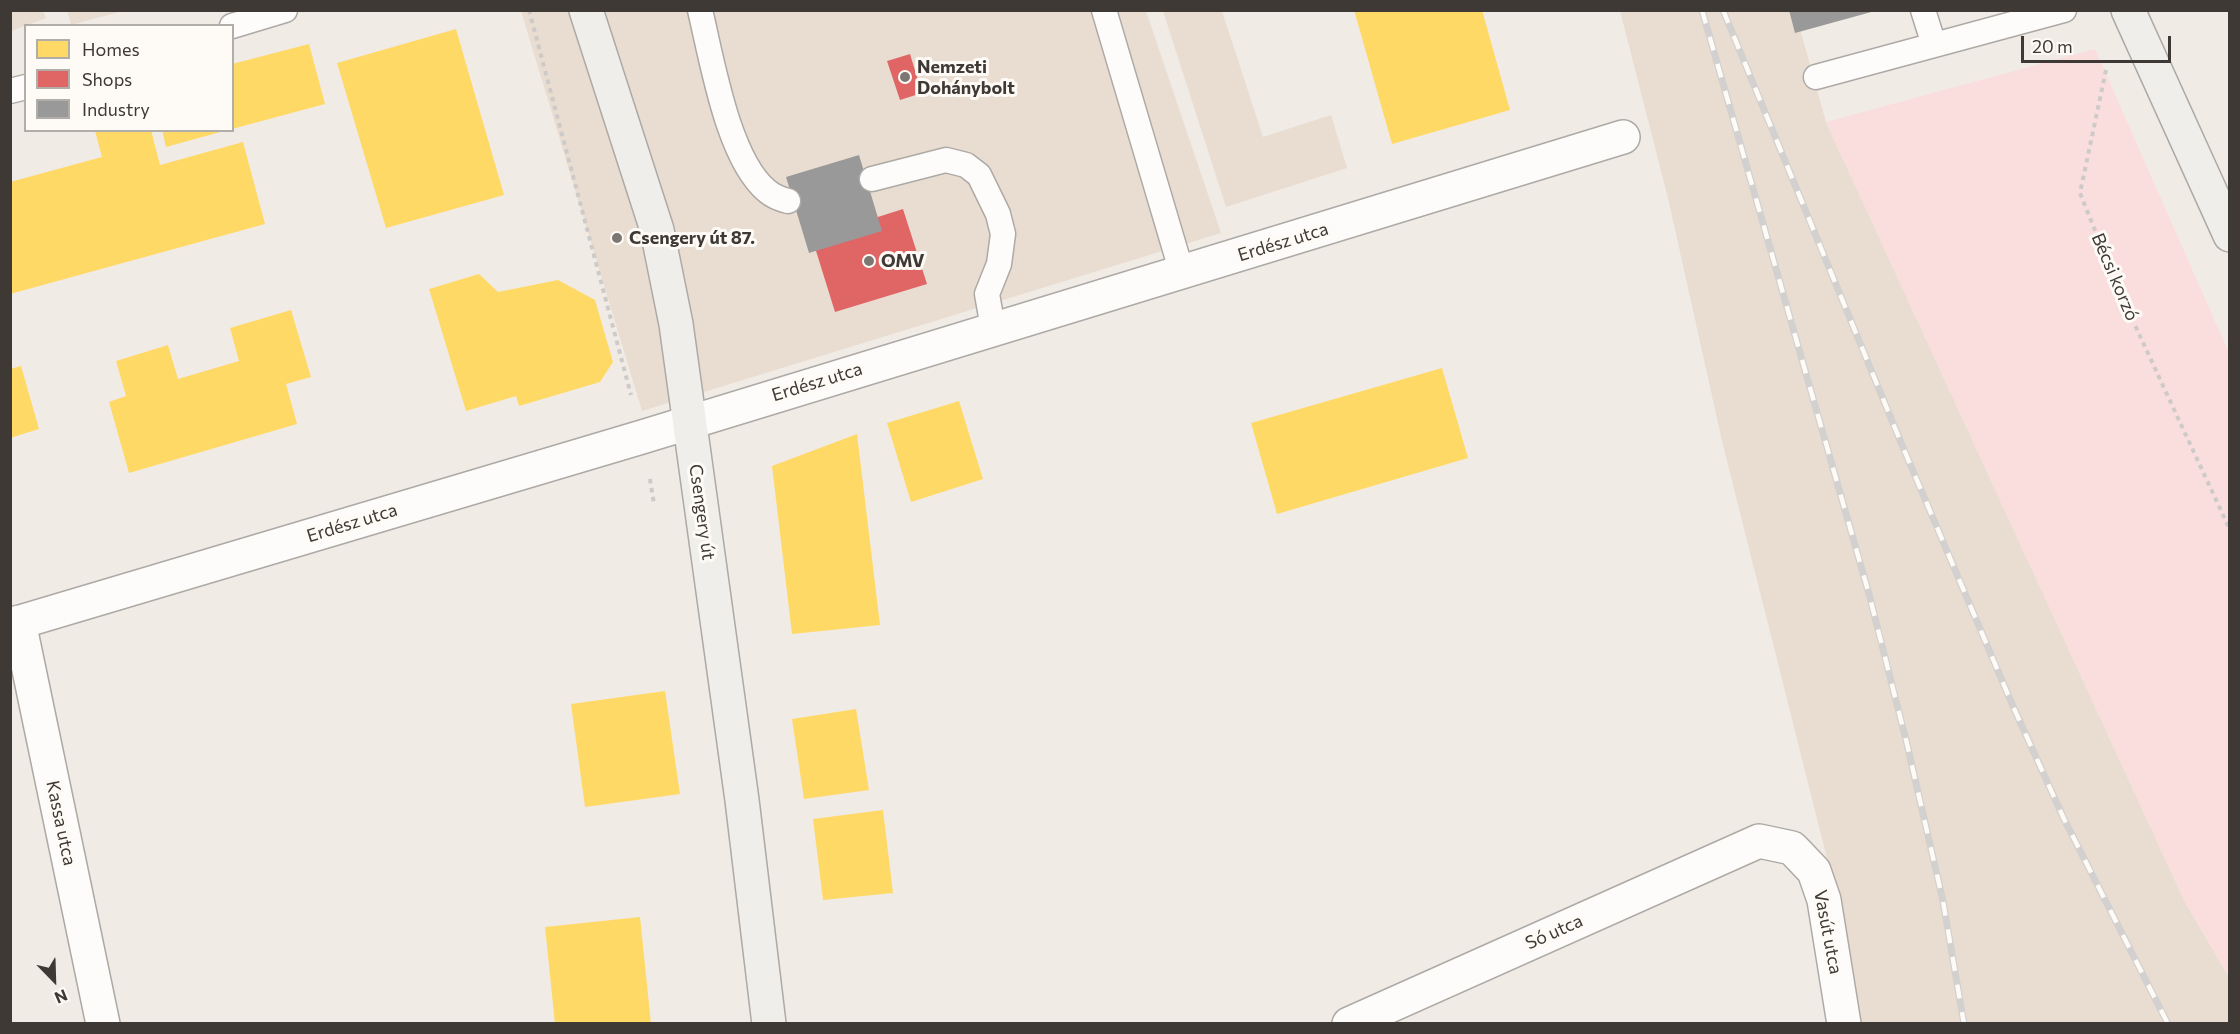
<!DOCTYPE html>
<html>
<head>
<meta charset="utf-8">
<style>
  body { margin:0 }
  #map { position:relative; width:2240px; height:1034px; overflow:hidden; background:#f1ebe6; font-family:Commissioner,sans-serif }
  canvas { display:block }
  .frame { position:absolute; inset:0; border:12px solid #3e3935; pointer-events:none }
  .legend { position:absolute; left:24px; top:24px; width:210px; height:108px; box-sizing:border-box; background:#fefaf6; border:2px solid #b1ada9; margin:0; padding:8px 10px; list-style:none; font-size:18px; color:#3e3935 }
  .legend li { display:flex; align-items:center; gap:12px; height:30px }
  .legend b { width:30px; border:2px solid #b1ada9 }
  .north { position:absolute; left:24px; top:950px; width:60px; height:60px; -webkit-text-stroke:4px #fefaf6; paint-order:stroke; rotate:157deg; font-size:16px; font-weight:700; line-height:24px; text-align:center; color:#3e3935 }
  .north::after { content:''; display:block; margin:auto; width:21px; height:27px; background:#3e3935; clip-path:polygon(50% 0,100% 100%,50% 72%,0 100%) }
  .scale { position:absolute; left:2021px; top:36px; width:150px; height:27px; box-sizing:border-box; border:3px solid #3e3935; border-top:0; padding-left:8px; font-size:18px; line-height:21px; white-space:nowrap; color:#3e3935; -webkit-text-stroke:4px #fefaf6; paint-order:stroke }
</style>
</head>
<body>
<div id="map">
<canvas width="2240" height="1034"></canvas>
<div class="frame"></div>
<ul class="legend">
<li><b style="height:16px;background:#ffd966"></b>Homes</li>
<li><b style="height:16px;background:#e06666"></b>Shops</li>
<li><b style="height:16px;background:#999"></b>Industry</li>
</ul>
<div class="north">N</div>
<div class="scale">20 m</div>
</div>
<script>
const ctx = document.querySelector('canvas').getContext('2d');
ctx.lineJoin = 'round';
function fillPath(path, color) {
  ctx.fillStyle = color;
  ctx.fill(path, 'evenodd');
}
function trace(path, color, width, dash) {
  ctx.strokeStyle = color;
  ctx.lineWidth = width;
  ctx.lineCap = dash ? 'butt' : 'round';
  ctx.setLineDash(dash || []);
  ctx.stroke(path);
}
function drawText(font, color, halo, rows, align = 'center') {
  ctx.font = font + ' Commissioner,sans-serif';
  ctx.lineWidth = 6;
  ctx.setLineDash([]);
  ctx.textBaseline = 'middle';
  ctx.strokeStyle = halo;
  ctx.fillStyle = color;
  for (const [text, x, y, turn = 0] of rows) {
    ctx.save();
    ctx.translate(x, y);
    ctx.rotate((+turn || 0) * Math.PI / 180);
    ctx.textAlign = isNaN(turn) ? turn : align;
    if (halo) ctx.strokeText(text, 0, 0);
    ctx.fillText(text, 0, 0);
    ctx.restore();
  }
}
fillPath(new Path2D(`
  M67,10H123V11L71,25Z
  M10,11H43L46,18L11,31Z
  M521,11H1146L1221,233L642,411Z
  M1163,11H1222L1263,137L1331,115L1347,168L1226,207Z
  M1620,11H1795L1826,122L2185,902L2229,977V1023H1857L1845,930L1722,441L1668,198Z`), '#e9ddd2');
fillPath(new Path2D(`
  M2095,49L2229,353V977L2185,902L1826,122Z`), '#f9dedd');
fillPath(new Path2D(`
  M1354,10H1482L1510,110L1392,144Z
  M456,29L504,195L386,228L337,63Z
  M309,44L325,104L232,129V64Z
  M151,130L160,165L243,142L265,224L10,294V182L102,157L95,131Z
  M162,130H224V131L166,147Z
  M479,274L498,292L558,280L595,300L613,362L600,382L519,406L516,396L466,411L429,289Z
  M291,310L311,377L286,384L297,424L129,473L109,402L126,396L116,361L168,345L178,379L239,361L230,328Z
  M21,366L39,429L10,438V369Z
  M1442,368L1468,458L1277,514L1251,423Z
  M959,401L983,479L911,502L887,423Z
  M857,434L880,625L792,634L772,466Z
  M665,691L680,794L585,807L571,704Z
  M856,709L869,790L804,799L792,719Z
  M883,810L893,893L823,900L813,819Z
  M640,917L651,1024H555L545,927Z`), '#ffd966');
fillPath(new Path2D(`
  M910,54L922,93L900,100L887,61Z
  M903,209L927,284L835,312L812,238Z`), '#e06666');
fillPath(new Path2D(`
  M1789,10H1875V11L1795,33Z
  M859,155L882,231L809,253L786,177Z`), '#999');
const lane = new Path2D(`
  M700,10C712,60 728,159 767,191C774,197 780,199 788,201
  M1104,10L1182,273
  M1923,10L1934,45
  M232,26L285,10
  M1816,77L2064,10
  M10,91L26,87
  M872,179L946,160L966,165L979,175L998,214L1003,234L999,264L987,294L993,328`);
const street = new Path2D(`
  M19,622L103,1024
  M10,625L642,437L1623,137
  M1349,1024L1759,841L1792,848L1814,871L1824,900L1844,1024`);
const secondary = new Path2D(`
  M586,10L657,230L676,324L742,800L769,1024
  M2128,10L2230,235`);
trace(lane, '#ada9a5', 27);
trace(street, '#ada9a5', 36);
trace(secondary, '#ada9a5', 36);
trace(new Path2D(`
  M529,10L631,395
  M2106,70L2080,193L2120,293L2230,530
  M650,479L654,504`), '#cecac8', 4, [4.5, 4.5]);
trace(lane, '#fdfcfb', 24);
trace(street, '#fdfcfb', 33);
trace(secondary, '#efeeea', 33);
const rail = new Path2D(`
  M1702,10L1869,594L1907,744L1943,901L1964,1024
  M1723,10L1902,445L2012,704L2064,819L2168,1024`);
trace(rail, '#d2d1cf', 7);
trace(rail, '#fefaf6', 4.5, [14]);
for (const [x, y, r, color] of [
  [905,77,6,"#7d7773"],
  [617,238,6,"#7d7773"],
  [869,261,6,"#7d7773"]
]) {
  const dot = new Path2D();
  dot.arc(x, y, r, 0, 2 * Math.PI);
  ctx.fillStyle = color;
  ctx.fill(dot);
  trace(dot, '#fefaf6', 2);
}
drawText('bold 18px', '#3e3935', '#fefaf6', [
  ["Nemzeti",917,67],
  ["Dohánybolt",917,88],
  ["Csengery út 87.",629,238],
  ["OMV",881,261]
], 'left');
drawText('18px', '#3e3935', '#fefaf6', [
  ["Erdész utca",1283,242,-17],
  ["Bécsi korzó",2115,277,67],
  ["Erdész utca",817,382,-17],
  ["Csengery út",702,512,82],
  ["Erdész utca",352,523,-17],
  ["Kassa utca",61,823,78],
  ["Só utca",1554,932,-24],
  ["Vasút utca",1828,932,79]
]);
</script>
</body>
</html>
